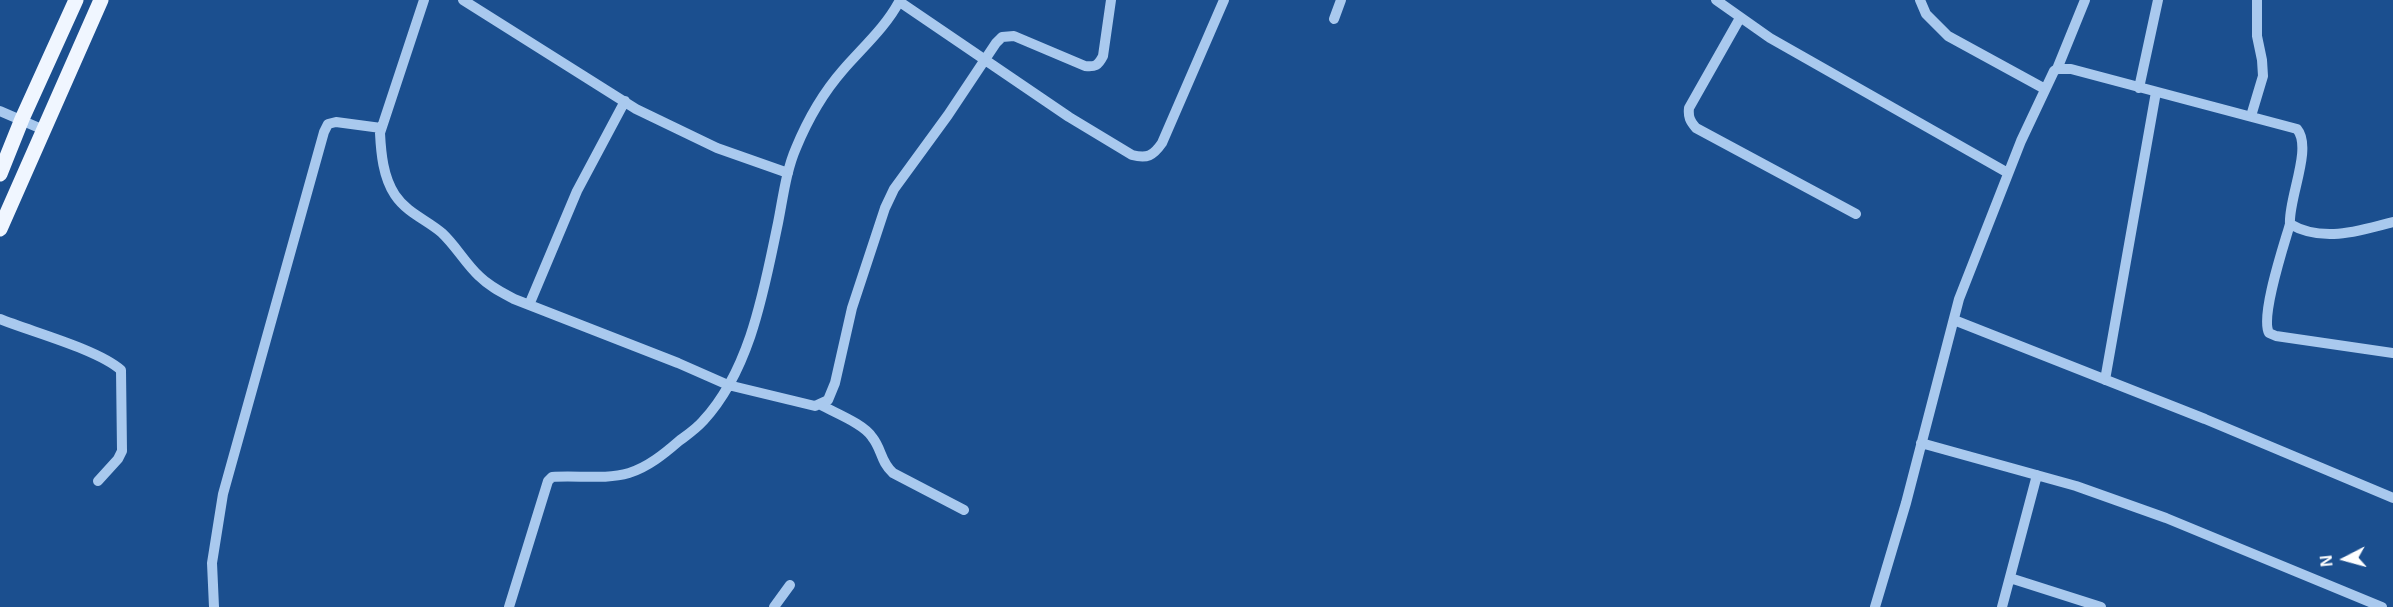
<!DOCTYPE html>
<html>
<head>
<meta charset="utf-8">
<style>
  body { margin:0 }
  #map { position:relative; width:2393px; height:607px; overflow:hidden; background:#1b4f8f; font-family:Arial,sans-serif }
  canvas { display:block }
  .north { position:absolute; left:2315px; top:529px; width:60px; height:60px; -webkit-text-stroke:4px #1b4f8f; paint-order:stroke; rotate:264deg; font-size:16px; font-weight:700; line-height:24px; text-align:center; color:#fff }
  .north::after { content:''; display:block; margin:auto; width:21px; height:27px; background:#fff; clip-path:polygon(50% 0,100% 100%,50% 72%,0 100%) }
</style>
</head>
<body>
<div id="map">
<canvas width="2393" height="607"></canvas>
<div class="north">N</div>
</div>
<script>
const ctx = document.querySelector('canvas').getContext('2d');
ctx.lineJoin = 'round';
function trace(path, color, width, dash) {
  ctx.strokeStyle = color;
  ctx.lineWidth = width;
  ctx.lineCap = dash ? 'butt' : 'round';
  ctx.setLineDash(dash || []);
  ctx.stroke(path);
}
trace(new Path2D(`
  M424,0L380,133C381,153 383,177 395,195C407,213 427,220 442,233C456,246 465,263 479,276C489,286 501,292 514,299L678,363L728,385L815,406L828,400L835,383L852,308L885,208L894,189L948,115L996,43L1002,37L1014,36L1085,66C1095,67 1098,66 1103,56L1111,0
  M463,0L636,109L717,148L788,173
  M1716,0L1770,38L2008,173
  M1920,0L1926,14L1948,36L2045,89
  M900,2L1069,117L1132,155C1147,159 1153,156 1162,143L1224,0
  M1740,18L1689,108C1688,117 1690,121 1696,128L1856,214
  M1334,19L1341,0
  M2057,69L2085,0
  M2139,88L2158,0
  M0,111L44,130
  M2251,116L2263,76L2262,60L2257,36V0
  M2290,224C2284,245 2260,316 2269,333L2276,336L2393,353
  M529,305L577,191L625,101
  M0,319C32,332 97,349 121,370L122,451L118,459L98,481
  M1954,320L2205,419L2393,498
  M2105,380L2156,92
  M821,405C835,413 864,424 872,437C882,449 880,461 893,473L964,510
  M1921,443L2076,486L2166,518L2382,607
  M2010,578L2101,607
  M214,607L212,563L223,494L324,132L328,124L336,122L381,128
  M509,607L548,481L552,477C577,475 605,480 629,473C648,467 664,454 679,441C687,435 696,429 703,421C751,369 764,289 778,223C783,198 786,171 796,148C808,119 822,94 843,70C863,47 886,27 900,0
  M774,607L790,585
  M1875,607L1906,503L1959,299L2021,141L2054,71L2057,69H2071L2297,129C2313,148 2288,199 2290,224C2322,243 2360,231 2393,222
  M2002,607L2037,475`), '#a9c9ee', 10);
trace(new Path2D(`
  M0,174L22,119L76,0
  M0,229L101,0`), '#f0f6ff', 15);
</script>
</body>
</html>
